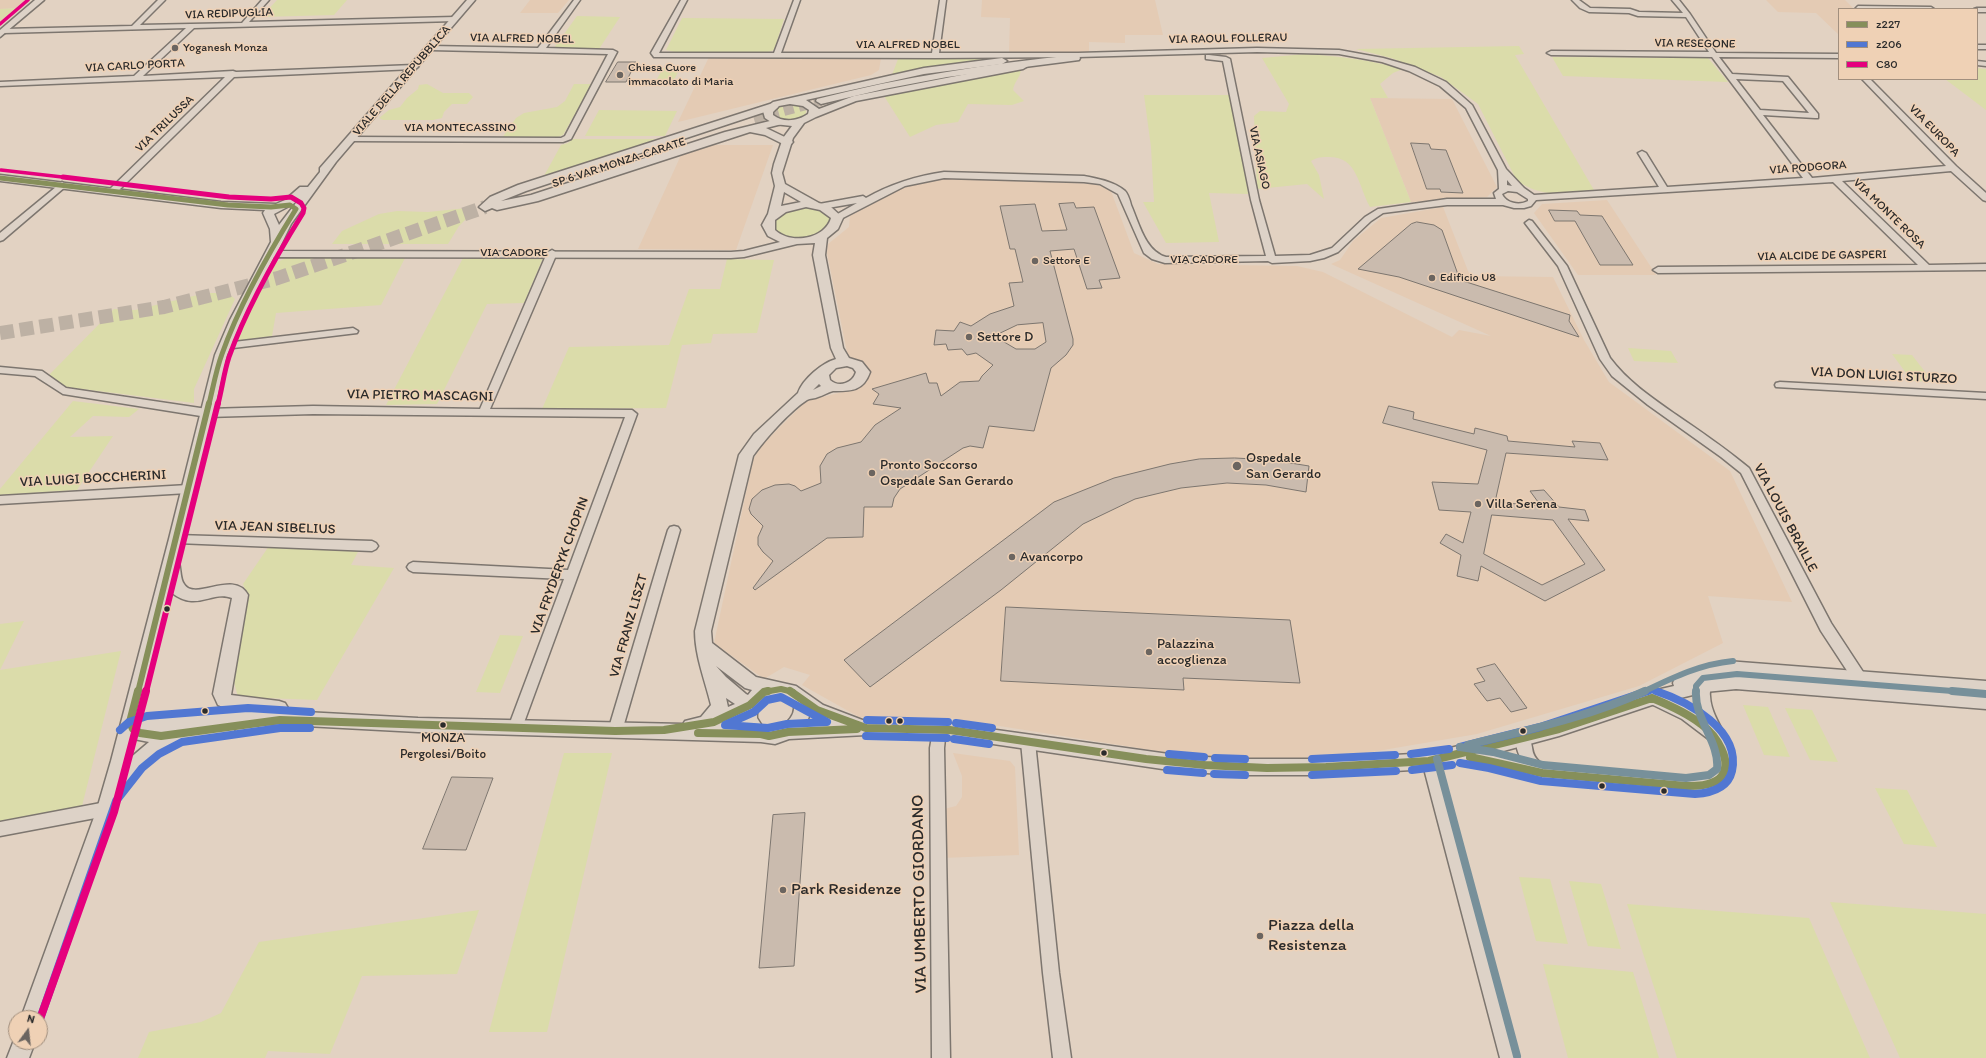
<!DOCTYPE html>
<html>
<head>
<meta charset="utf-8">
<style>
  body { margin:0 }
  #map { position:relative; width:1986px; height:1058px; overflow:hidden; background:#e2d2c2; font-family:Itim,sans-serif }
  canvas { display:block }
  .legend { position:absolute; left:1838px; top:8px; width:140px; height:72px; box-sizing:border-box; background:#efd1b5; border:1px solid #a18f7e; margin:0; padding:5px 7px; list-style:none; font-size:12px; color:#2b2b2b }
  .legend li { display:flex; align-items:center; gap:8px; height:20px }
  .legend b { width:20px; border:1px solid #a18f7e }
  .north { position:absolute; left:8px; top:1010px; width:40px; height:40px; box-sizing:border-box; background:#efd1b5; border:1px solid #a18f7e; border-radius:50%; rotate:15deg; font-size:11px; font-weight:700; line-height:16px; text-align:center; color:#2b2b2b }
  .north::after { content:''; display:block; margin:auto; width:14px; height:18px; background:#6b6560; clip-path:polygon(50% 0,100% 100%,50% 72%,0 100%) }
</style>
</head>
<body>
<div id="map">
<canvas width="1986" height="1058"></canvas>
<ul class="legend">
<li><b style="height:5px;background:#868f5a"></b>z227</li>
<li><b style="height:5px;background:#5177d2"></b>z206</li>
<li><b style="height:5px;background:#e5007d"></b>C80</li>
</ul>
<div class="north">N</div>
</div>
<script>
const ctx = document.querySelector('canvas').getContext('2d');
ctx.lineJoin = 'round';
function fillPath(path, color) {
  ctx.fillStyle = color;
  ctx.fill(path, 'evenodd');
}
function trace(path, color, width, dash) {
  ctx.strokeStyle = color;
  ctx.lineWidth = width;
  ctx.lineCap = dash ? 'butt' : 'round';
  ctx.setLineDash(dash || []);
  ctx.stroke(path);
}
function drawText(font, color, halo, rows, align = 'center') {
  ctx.font = font + ' Itim,sans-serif';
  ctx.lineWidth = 3;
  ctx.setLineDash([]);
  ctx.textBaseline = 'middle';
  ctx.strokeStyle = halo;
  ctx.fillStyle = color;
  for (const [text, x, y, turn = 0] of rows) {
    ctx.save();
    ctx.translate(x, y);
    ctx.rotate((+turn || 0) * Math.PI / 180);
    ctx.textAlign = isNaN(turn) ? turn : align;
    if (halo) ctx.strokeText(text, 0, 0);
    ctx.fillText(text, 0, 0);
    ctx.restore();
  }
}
fillPath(new Path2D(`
  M0,0H30L20,8L0,9Z
  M530,0H569L558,13H520Z
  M982,0H1155L1163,35H1125V43L1089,42V53H1009L1010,18L981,17Z
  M1766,0H1845L1854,9H1839V35L1816,13L1778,12Z
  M709,57L881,58L879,70L871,75L678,122Z
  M1370,98L1452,99L1497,187L1487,197L1411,202Z
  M709,145H773L736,250L638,249L682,153Z
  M942,178L1096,184L1111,191L1134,253L1158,264L1297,266L1323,272L1452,337L1459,330L1491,336L1331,264L1340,260L1353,241L1381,218L1443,207L1470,276L1553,277L1584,340L1609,382L1730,471L1792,602L1708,596L1723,643L1639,686L1477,734L1354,755L1263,760L1195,757L949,718L859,717L802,685L810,675L784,667L764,679L714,643L753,460L761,446L806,401L847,391L862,385L868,367L848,357L827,253L828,244L849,227L850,216L912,182Z
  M1607,200L1651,267L1656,275H1578L1534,213L1542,204Z
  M953,753L1010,761L1015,767L1019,855L942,858L944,809L956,806L962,797V776Z`), '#e4cbb4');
fillPath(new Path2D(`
  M277,0H347L334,15L261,17Z
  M20,8L0,24V9Z
  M577,16L620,17L599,49L554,48Z
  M682,18L784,19L774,50L765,53L675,52L666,50Z
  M1519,46L1524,54L1515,55L1594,190C1562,193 1546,199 1517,181L1478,104L1441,77L1391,58L1356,49Z
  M1305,54C1339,56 1370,60 1403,69L1393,73L1380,84L1388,98H1370L1411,202L1370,207C1358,186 1358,157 1329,157C1322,157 1317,157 1311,161L1319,175L1324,199L1307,184L1257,189L1254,116L1260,111L1286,112L1289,104L1262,58Z
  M1552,57L1708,58L1728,82L1563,76Z
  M1003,58L991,61L892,75L898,59Z
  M663,68H680L672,84L655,83Z
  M1977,68L1986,69V110L1945,79H1977Z
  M1008,70H1021C1020,78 1014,82 1013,90L1024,101L1012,105L968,104L958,122L936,125L910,137L884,96L980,78Z
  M427,84L443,93H469L473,97L467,104H452L444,112L442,118L433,120H383L379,118L389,110L400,107L407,98L418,89L419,85Z
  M574,84H592L563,135L558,137L502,138L516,118L524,113L557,107L565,101Z
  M1144,95H1234L1248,194L1209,193L1219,242L1166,243L1143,202H1154L1151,147Z
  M790,104L806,108V113C798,121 783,122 774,115L773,112L780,106Z
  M599,110L677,111L665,136H585Z
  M573,139H658L544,176L561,145L568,143Z
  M806,207C817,209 827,210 831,221L825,232L807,238H787L774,230V220C782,211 794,208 806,207Z
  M467,208L473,212L459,226L448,244H332L342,231L379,214L397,211L428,212Z
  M287,258H405L381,305L276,313L272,336L234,341L272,264Z
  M463,258H543L524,303L487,304L437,404L386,405Z
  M727,259L774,260L757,333L713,334L711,343L682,345L666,408L542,409L569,347L669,345L689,289H720Z
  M206,293H228L235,299L194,389V403L66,387L49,375L114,309L135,310Z
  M1628,348L1671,351L1678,363L1634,361Z
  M1892,354L1912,355L1933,382L1912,381Z
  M73,401L139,409L129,417L93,416L70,437L113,436L77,490L0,495V489Z
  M269,546L359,550L351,565L394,568L317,700L238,697L232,675L248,597L243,584Z
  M24,621L0,670L121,651L82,806L0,821V624Z
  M500,635L523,636L500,693L476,692Z
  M1743,705L1768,707L1790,757L1764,755Z
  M1785,708L1812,710L1838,762L1810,760Z
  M564,753H612L547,1032H489Z
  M1875,788L1907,790L1937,847L1904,844Z
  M1519,877L1550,879L1568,944L1536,941Z
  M1569,881L1601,884L1621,949L1588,946Z
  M1830,902L1986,914V1058H1900Z
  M1627,904L1809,918L1870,1058H1677Z
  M479,910L457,974L362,976L330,1054L268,1051L265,1058H138L149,1032L201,1022L221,1013L259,942Z
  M1543,964L1633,972L1659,1058H1568Z`), '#dbdcaa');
const building = new Path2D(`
  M618,62H636L626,82H606Z
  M1411,143L1429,144L1431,149L1446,150L1463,193L1441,192L1440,189H1427Z
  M1074,203L1076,208L1094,207L1120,278L1099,280L1102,288L1087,289L1074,249L1050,251L1073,339V345L1066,355L1051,368L1034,431L989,426L983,448L970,446L963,448L900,489L894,498L892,507H864L863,537L827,538L755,590L753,588L773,561L763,552L758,545V537L763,526L751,514L749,509L752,499L762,490L775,485L789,484L795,486L801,491L821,483L820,466L827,454L837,448L861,442L875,425L901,408L873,404L879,394L872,389L926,373L929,383H937L941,396L960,382L979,381L982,376L993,365L976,353L967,355L962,349L948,350L946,344L934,345L936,330L954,331L960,322L971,326L990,314L1014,306L1009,283L1023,282L1015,249H1010L1000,206L1035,204L1042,231L1067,230L1059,204ZM1043,323L1046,342L1035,349H1016L994,336L1017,325Z
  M1549,210L1577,211L1580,215L1602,216L1633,265H1600L1575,221H1555Z
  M1417,222L1434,225L1442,230L1460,280L1570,315L1569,321L1579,337L1399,277L1358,269L1411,224Z
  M1389,406L1414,412L1413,419L1474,434L1475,428L1507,436L1508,441L1575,447L1572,441L1600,443L1608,460L1506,453L1495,502L1541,506L1530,491L1544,490L1559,507L1585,510L1589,521L1568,519L1605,570L1545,601L1481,566L1478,581L1457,576L1461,555L1440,543L1446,534L1463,543L1471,512L1439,510L1432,482L1478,484L1487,450L1383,423ZM1492,515L1553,520L1585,564L1542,585L1484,554Z
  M1235,458L1272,460L1309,466L1306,492L1266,485L1227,483L1181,488L1135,499L1083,524L1001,590L870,687L844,660L1054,502L1114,478L1170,464L1199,459Z
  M1006,607L1290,620L1300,683L1183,678L1184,690L1001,681Z
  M1495,664L1527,708L1511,712L1500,698L1487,701L1474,684L1485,681L1477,669Z
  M452,777L493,778L466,850L423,849Z
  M805,813L794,966L759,968L773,815Z`);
fillPath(building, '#cabbae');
trace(building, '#7d766f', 1);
trace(new Path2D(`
  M754,119L821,101`), '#bdb1a4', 10, [10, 5.5]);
trace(new Path2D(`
  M0,333L164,307L278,278L485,207`), '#bdb1a4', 14, [14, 6]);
const minor = new Path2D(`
  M158,0H165L140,25L242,23L262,0H269L249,22L455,17L458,19L455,21L194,28L143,76L233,71L236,72L414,65L418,67L414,69L234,77L116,193H110V189L225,77L0,86V82L134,76L186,28L4,33L1,31L4,29L132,26Z
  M574,0H580L546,48L613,50L617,52L571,139L563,142L352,141L348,139L352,137L561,138L565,136L608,54L431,50L427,48L431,46L538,48Z
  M681,0H687L659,53H774L794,0H800L781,53H932L940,0H946L939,53H1078L1257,48L1339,50L1383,58L1415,67L1446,82L1472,105L1506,169L1524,188L1534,195L1659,187L1638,153L1642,151L1646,153L1667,187L1803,178L1712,57L1551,55L1547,53L1551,51L1709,52L1686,17L1638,16L1629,13L1589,12L1580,8L1572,0H1579L1590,8L1630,9L1639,12L1683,13L1672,0H1679L1690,14L1716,53L1839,54V58L1719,57L1732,74L1788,77L1818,114V118H1815L1763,115L1812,178L1946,166L1862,79H1870L1956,166L1986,193V201L1983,200L1951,171L1842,181L1929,265L1986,264V270L1658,273L1653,270L1658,267L1918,265L1833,182L1536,200L1531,206L1524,208H1514L1503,205H1447L1383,213L1371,221L1338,252L1324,258L1310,261L1272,263L1268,261L1165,263L1152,259L1144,253L1118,194L1100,184L1084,182L944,178L905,186L837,221L834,220V216L857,203L822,209L819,208V204L863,196L866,198C891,184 916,176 944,172L1084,176C1098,179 1113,181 1125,191C1128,194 1130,201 1131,205C1139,223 1145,251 1166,257L1266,256L1251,200L1223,61L1206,59V55H1209L1226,57L1230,59L1259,200L1275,256L1310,255L1332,248L1365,217L1378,209L1447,199H1496L1494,193L1499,189L1498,170L1466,108L1440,86L1409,71L1382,62L1339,54L1257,52L1078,57L935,58L654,57L651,53ZM1736,79L1783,81L1809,113L1760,110ZM1507,180L1512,186L1507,185ZM1508,191L1517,192L1528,199V201C1519,206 1506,203 1502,194Z
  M1858,6L1931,7L1934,9H1855Z
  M1977,8H1986V12H1977V9H1974Z
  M1977,45H1986V49H1977Z
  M1977,61L1986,62V66L1977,65Z
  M62,182L66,185L65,187L3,240L0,241V233Z
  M1529,220L1532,221L1567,266L1610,358C1627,381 1652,398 1675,414C1700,431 1725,448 1749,468L1831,623L1869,681L1871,685L1869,689L1864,691L1859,689L1821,631L1741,473L1721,457L1648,405L1612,376L1600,359L1558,266L1525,223Z
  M552,250L557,253L490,409L632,410L637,414L522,728L520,732L515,734L510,732L508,728L564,579L413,572L409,570L407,567L409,564L413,562L568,570L625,417L313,414L207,417L63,394L35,376L0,373V367L42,371L66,388L207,409L313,406L480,409L547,253Z
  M353,328L358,331L357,333L225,349L220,346L225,343Z
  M1780,382L1986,393V399L1776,387L1775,385L1776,383Z
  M188,485L194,489L188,493L0,504V496Z
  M674,526L678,527L680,530L622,731L620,735L615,737L610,735L608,731L668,530L670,527Z
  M177,535L372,541L376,543L378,546L376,549L372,551L177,543L173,542L171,539L173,536Z
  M1705,679L1710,681C1713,687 1709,690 1710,696C1711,725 1744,747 1729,778L1712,789L1686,793L1542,779L1491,766L1457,760L1455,756L1457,752C1473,746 1505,757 1522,761C1518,753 1514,744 1518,735L1523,733L1528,735C1536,751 1527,752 1545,767L1686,779L1709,777L1717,770L1719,761L1715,744L1682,719L1647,702L1645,698L1647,694L1652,692L1684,706L1703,718L1696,696L1700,681Z
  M939,723L944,725L946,729L944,748L950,1058H932L930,748L934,725Z
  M1028,736L1033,738L1035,742L1059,973L1071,1058H1053L1043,973L1021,742L1023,738Z
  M1429,755L1434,757L1436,761L1518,1058H1500L1422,761L1424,757Z
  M106,802L111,804L113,809L111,814L106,816L0,836V822Z`);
const tertiary = new Path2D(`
  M35,0H44L0,37V30Z
  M467,0H475L336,162L291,224L278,251L731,252L744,251L780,242L768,236L762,225L768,214L775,186L772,173L774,164L783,138L792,126L774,124L765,118L763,111L773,102L924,68L1002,58L1007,61L1002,64L924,74L806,100L819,109L854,96L1023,63L1028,66L1023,69L856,101L816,117L804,123L793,138L782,173L785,184L819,203L831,207L843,218L838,229L827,238L825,255L843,348L849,358L862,362L870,372C863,392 850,391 833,391C828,392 823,396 818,397C815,399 810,398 807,400C790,411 765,439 753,456L711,631L712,643L756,677L796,686L823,705L865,721L939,722L1176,755L1237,759H1326L1429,753L1559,722L1652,691L1674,686L1673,683L1675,678L1710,664L1727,661L1986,681V709L1736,689L1705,692L1652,705L1559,736L1459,763L1429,769L1326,775H1237L1176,771L939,736L866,735L789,739L775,744L761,742L418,732L249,723L236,724L234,731L228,733L181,742L171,747L148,764L119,797L40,1024V1018H21L97,809L111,761L169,539L215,355L230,320L271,242L270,229L263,213L265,210L221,208L0,181V175L221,202L276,204L285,200L300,187H308L320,172V168ZM790,104L803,106L809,110L808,114C798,121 783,123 773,115V112L779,106ZM784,192L801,202L781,206ZM299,199L279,225L274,214L293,204ZM806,207L820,210L831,218C825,239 791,245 775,230V220L786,212ZM815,243L813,255L831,348L836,359C822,363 803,379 798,393L754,434L739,455L695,631C695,656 705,680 711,705L701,717L685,721L683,724L418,718L286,711L288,708L285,703L279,701L231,695L248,595C234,569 195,602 184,584C180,579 181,569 179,563L227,355L242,320L274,257L731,258L744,257L797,244ZM847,366L853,368L856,372C853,383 839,388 830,380L829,375L836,368ZM819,384L821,386L813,390ZM171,592C197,613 211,590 232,598L213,694L218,705L230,710L148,717L139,719ZM716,666L745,688L752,690L748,695L746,694L726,677ZM1727,675H1733L1715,677ZM774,696C778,696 783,696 787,698C805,705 786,736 762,726L757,718C756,706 762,699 774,696ZM726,698L735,704L728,707ZM810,714L811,715L830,722L806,724ZM739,718L742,726L724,725ZM134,739L149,742L129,759Z
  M16,1035V1042H35L29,1058H7Z`);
const secondary = new Path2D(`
  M1075,55L1079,56L1080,58L1079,60L947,77L884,89L821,104L816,101L817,99C902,77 988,64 1075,55Z
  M773,103L778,106L777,108L526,191L501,201L531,195L725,132L778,119L784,122L782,124L766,128L791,140L793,142L791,144H783L765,135L750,132L538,201L497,210L492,208L485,211L479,207L490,197L518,185Z`);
trace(minor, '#7d766f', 3);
trace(tertiary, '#7d766f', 3);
trace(secondary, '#7d766f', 3);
fillPath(minor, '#ddd2c7');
fillPath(tertiary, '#ddd2c7');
fillPath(secondary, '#ddd2c7');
trace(new Path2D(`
  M0,178H2`), '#868f5a', 3.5);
trace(new Path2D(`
  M0,178L228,205L271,207L290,205L296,209C268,254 240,303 222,354C216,370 213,388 209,404`), '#868f5a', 5);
trace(new Path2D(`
  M138,692L209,403
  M764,692L781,689L793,692`), '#868f5a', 6);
trace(new Path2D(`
  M790,691L817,710L866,728L950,730L1146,759L1205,765L1267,768L1326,767L1429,761L1559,729L1652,698
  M130,722L138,691
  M130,722L133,729L140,733L161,736L280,720L615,731L664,730L714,722L750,705L764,692L768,691
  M698,733L761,734L769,736L788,732L857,729
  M1470,757L1542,773L1686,786C1696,786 1710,786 1719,779C1736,763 1715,734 1701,724C1687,713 1669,705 1652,698`), '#868f5a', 8);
trace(new Path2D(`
  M1645,692L1652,690L1659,692`), '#5177d2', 6);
trace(new Path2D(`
  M781,697L827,722L787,724L768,728L725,725L754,712L767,700Z
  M867,720L948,722
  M956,723L992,728
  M120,730L129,722L147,716L248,708L311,712
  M866,736L947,738
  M954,739L989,744
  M1460,747L1540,727L1648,691
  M1169,754L1204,757
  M1411,754L1449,749
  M1215,758L1245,759
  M1312,759L1395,755
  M1460,763L1489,768L1541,781L1695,794C1710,793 1728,788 1732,771C1741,730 1689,702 1656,691
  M1167,770L1203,773
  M1412,770L1452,765
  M1214,774L1245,775
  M1312,775L1396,771
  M40,1019L116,801L142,768L159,754L182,742L280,728H310`), '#5177d2', 8);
trace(new Path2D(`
  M0,24L28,0
  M1,170L71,178`), '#e5007d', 3.5);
trace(new Path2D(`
  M63,177L229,197L271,199L291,197L301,203L304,208L303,213C275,258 247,307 229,357C224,372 222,389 218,404`), '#e5007d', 5);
trace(new Path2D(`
  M146,692L218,403`), '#e5007d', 6);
trace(new Path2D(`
  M40,1019L114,812L146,691`), '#e5007d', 8);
trace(new Path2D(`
  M1643,692C1672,678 1700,664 1733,661
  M1696,692V686L1703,678L1737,674L1965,692`), '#77909a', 6);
trace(new Path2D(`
  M1952,691L1986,694
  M1468,745C1527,730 1589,717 1645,691
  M1460,747L1493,752L1543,765L1686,778L1709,775L1717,769C1720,742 1694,719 1696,691
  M1437,759L1517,1056`), '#77909a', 8);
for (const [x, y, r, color] of [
  [175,48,4,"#6b6560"],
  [620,75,4,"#6b6560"],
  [1035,261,4,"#6b6560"],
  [1432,278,4,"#6b6560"],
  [969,337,4,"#6b6560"],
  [1237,466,5,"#6b6560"],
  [872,473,4,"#6b6560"],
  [1478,504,4,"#6b6560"],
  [1012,557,4,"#6b6560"],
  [167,609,3.5,"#2b2b2b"],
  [1149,652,4,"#6b6560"],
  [205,711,3.5,"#2b2b2b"],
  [889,721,3.5,"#2b2b2b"],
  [900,721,3.5,"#2b2b2b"],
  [443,725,3.5,"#2b2b2b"],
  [1523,731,3.5,"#2b2b2b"],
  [1104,753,3.5,"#2b2b2b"],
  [1602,786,3.5,"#2b2b2b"],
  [1664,791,3.5,"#2b2b2b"],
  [783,890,4,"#6b6560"],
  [1260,936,4,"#6b6560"]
]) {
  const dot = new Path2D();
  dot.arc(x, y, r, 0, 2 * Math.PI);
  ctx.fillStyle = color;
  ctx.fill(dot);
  trace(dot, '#efd1b5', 1.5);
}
drawText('12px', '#2b2b2b', '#efd1b5', [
  ["VIA REDIPUGLIA",229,14,-2],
  ["VIA ALFRED NOBEL",522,39,1],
  ["VIA RAOUL FOLLERAU",1228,39,-1],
  ["VIA RESEGONE",1695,44,1],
  ["VIA ALFRED NOBEL",908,45],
  ["VIA CARLO PORTA",135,66,-3],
  ["VIALE DELLA REPUBBLICA",402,81,-49],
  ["VIA TRILUSSA",165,124,-44],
  ["VIA MONTECASSINO",460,128],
  ["VIA EUROPA",1934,131,46],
  ["VIA ASIAGO",1259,158,78],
  ["SP 6 VAR MONZA-CARATE",619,163,-18],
  ["VIA PODGORA",1808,168,-4],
  ["VIA MONTE ROSA",1889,214,44],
  ["VIA CADORE",514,253],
  ["VIA ALCIDE DE GASPERI",1822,256,-1],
  ["VIA CADORE",1204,260]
]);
drawText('12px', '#2b2b2b', '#efd1b5', [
  ["Yoganesh Monza",183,48],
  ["Chiesa Cuore",628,68],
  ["immacolato di Maria",628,82],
  ["Settore E",1043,261],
  ["Edificio U8",1440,278]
], 'left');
drawText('13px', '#2b2b2b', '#efd1b5', [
  ["MONZA",443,739],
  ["Pergolesi/Boito",443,755]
]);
drawText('14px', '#2b2b2b', '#efd1b5', [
  ["Settore D",977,337],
  ["Ospedale",1246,458],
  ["San Gerardo",1246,474],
  ["Pronto Soccorso",880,465],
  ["Ospedale San Gerardo",880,481],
  ["Villa Serena",1486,504],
  ["Avancorpo",1020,557],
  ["Palazzina",1157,644],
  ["accoglienza",1157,660]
], 'left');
drawText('14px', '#2b2b2b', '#efd1b5', [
  ["VIA DON LUIGI STURZO",1884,376,3],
  ["VIA PIETRO MASCAGNI",420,396,1],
  ["VIA LUIGI BOCCHERINI",93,479,-3],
  ["VIA LOUIS BRAILLE",1785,518,62],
  ["VIA JEAN SIBELIUS",275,528,2],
  ["VIA FRYDERYK CHOPIN",560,566,-70],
  ["VIA FRANZ LISZT",629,626,-74]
]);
drawText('17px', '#2b2b2b', '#efd1b5', [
  ["Park Residenze",791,890],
  ["Piazza della",1268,926],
  ["Resistenza",1268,946]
], 'left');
drawText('17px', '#2b2b2b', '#efd1b5', [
  ["VIA UMBERTO GIORDANO",920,894,-91]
]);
</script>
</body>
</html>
